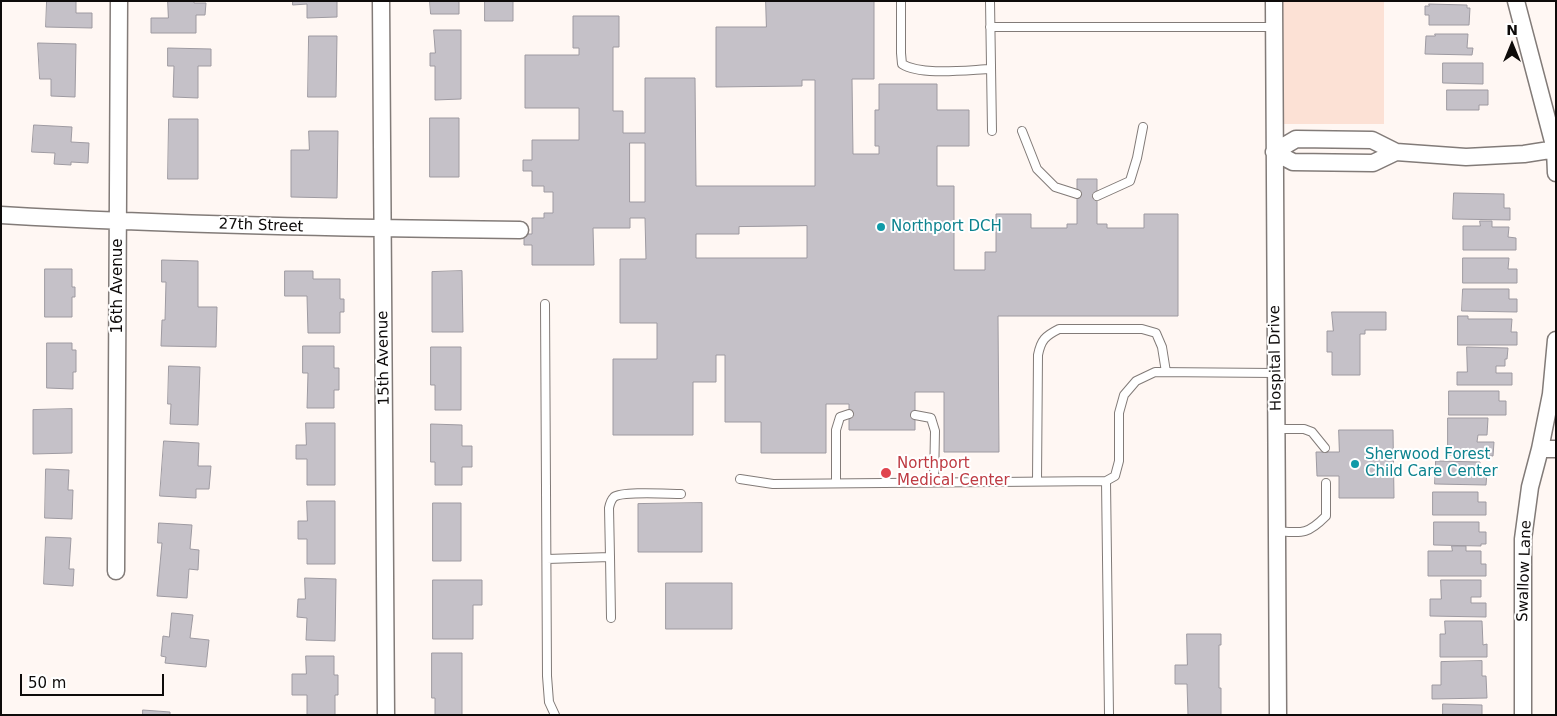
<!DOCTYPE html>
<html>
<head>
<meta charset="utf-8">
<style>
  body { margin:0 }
  #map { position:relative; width:1557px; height:716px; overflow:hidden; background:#fff7f3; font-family:"DejaVu Sans",sans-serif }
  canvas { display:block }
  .frame { position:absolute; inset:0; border:2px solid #0e0b0a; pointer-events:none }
  .north { position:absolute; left:1487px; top:20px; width:50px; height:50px; -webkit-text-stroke:4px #fff; paint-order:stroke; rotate:0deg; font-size:14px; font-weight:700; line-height:20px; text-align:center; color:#0e0b0a }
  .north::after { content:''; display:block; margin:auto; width:18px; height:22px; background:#0e0b0a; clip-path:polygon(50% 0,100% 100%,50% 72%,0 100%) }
  .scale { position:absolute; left:20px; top:674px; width:144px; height:22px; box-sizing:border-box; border:2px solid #0e0b0a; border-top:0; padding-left:6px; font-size:15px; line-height:18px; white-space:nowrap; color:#0e0b0a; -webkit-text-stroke:4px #fff; paint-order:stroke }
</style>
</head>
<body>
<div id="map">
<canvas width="1557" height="716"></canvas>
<div class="frame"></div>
<div class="north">N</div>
<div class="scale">50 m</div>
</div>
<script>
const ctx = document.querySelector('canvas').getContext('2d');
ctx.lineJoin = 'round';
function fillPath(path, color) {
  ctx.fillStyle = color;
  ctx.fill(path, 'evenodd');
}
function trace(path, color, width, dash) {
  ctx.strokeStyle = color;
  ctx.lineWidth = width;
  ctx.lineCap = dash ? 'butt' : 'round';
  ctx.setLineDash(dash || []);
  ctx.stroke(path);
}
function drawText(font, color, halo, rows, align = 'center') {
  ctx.font = font + ' "DejaVu Sans",sans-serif';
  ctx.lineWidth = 4;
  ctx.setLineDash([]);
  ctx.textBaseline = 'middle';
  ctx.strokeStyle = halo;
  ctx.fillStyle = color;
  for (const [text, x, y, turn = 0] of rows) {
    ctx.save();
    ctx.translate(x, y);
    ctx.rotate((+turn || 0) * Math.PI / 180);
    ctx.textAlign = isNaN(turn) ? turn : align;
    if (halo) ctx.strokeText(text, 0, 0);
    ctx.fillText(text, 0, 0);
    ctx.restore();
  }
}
fillPath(new Path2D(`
  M1274,1H1384V124H1274Z`), '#fce1d5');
const building = new Path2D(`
  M47,1H76V13H92V28L46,27Z
  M168,1H194V3H206L205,15H196V33H151V18H168Z
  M293,1H337V17L307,18V4L293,5Z
  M430,1H459V14H431Z
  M485,1H513V21H485Z
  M766,1H874V79H852L853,154H879V146H875V110H879V84H937V110H969V146H937V186H954V270H985V252H996V214H1031V228H1067V224H1077V179H1097V224H1107V228H1144V214H1178V316H998L999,452H944V392H915V430H849V404H826V453H761V422H725V355H716V382H693V435H613V359H657V323H620V259H646L645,218H630V228H593L594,265H532V245H524V234H532V218H544V213H553V192H544V186H532V171H523V160H532V140H579V108H525V55H579V48H573V16H619V47H613V111H623V133H645V78H695L696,186H815V80H802V86L716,87V27H766ZM630,143H645V202H630ZM807,226V258H696V234H739V227Z
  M1429,4L1467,5V8H1470L1469,25H1429V15H1425V6H1429Z
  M434,30H461V99L435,100V66H430V53H435Z
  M1435,34H1468L1467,48H1473L1472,55L1425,54L1426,36H1435Z
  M309,36H337L336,97H308Z
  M38,43L76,44L75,97L51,96V79H40Z
  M168,48L211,49V66H198V98L173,97L174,66H168Z
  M1443,63H1483V84L1443,83Z
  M1447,90H1488V105H1479V110H1447Z
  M430,118H459V177H430Z
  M169,119H198V179H168Z
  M34,125L72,127L71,142L89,143L88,163L71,162V165L54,164L55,153L32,152Z
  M309,131H338L337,198L291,197V150H309Z
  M1454,193L1504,194V208H1510V220L1453,219Z
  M1480,221H1492V227H1509L1508,237L1516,238V250H1463V226H1480Z
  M1463,258H1509L1508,269H1517V283H1463Z
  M162,260L198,261V307H217L216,347L161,346L162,320H165L166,282H162Z
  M45,269H72V287H75V297H72V317H45Z
  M285,271H313V279H340V299H344V312H340V333H308L307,296H285Z
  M462,271L463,332H432V272Z
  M1463,289H1509V299H1517V312L1462,311Z
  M1332,312H1386V330H1365V334H1360V375H1332V352H1327V331H1333Z
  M1458,316H1468V319H1512L1511,332H1517V345H1458Z
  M47,343H72V350H76V372H73V389L47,388Z
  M303,346H334V368H339V390H334V408H307L308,373H303Z
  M431,347H461V410H435V385H431Z
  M1467,347L1508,348L1507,359H1505V366H1496V373H1512V385H1457V372H1467Z
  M169,366L200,367L198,425L170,424L171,404H168Z
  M1449,391H1499V401H1506V415H1449Z
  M72,409V453L33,454V410Z
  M1448,418H1488L1487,435H1478L1477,442H1494L1493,456L1448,455Z
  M306,423H335V485H307V459H296V445H306Z
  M431,424L462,425V446H472V467H462V485H435V462H431Z
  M1339,430H1393L1394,498H1339V476H1317L1316,452H1339Z
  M164,441L199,443L198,466H211L209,489H196V498L160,496Z
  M1436,461L1480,462V472H1487L1486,485L1435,484Z
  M46,469L69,470L68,490H73L72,519L45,518Z
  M1433,492H1478V502H1486V515H1433Z
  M307,501H335V564H307V539H298V521H307Z
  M433,503H461V561H433Z
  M702,503V552H638V504Z
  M1434,522H1479V532H1486V544H1481V546L1434,545Z
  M159,523L192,525L190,549L199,550L198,570L189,569L187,598L157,596L162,543H158Z
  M46,537L71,538L69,569H74L73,586L44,584Z
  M1452,546H1466V551H1481V564H1486V576H1428V551H1452Z
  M305,578L336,579L335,641L306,640L307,618L297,617L298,599H305Z
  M433,580H482V605H473V639H433Z
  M1441,580H1481V597H1471V603H1486V617L1430,616V599H1441Z
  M666,583H732V629H666Z
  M172,613L193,615L190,638L209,640L206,667L165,663L166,657L161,656L163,636L169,637Z
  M1445,621H1482L1483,645L1487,644V657H1440V634H1445Z
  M1187,634H1221V645H1219V688H1221V715H1188L1187,684H1175V665H1187Z
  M432,653H462V715H435V698H432Z
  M306,656H334V675H338V695H335V715H307V695H292V674H306Z
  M1482,661V676H1486L1487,698L1432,699V685H1441V662Z
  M1443,704L1482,705V715H1443Z
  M143,710L170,712V715H143Z`);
fillPath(building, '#c5c1c8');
trace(building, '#9e9aa1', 1);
const lane = new Path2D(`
  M901,1V53L902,64C921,76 967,70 991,69
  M990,1L992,131
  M990,27H1274
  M1022,131L1037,169L1055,187L1077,194
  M1097,196L1130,181L1137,158L1143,127
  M545,304L547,676L549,702L555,715
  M915,415L931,418L935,431L934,482
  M1277,429H1304L1312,432L1325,448
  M740,479L773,484L1106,481L1115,476L1119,461V413L1124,395L1136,381L1155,372L1275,373
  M1037,481L1038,355C1041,340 1045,336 1059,329H1142L1156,333L1162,347L1166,372
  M1106,481L1109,715
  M836,483V430L840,417L849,414
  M1277,531C1302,533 1307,535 1326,516V483
  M610,557L611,618
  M547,559L610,557L609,508C610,503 611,500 614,497C623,491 668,494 681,494`);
const street = new Path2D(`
  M381,1L386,715
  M1274,1L1278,715
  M1516,1L1555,149L1556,173
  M1274,152L1296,139L1372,140L1396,152L1466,157L1524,154L1556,149
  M1274,152L1293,162L1373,163L1396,152
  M1,215C174,225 347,228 520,230
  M1540,449H1556
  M116,571L119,1
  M1523,715V539L1530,487L1540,449L1551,394L1556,340`);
trace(lane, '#827b78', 10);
trace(street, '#827b78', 19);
trace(lane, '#fff', 8);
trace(street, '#fff', 16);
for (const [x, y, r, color] of [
  [881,227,5,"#0f9aa8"],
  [1355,464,5,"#0f9aa8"],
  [886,473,6,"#e0444e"]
]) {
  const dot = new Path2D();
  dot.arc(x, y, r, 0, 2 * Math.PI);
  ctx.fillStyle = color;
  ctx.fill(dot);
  trace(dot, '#fff', 2);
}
drawText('15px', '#0e0b0a', '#fff', [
  ["27th Street",261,226,2],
  ["16th Avenue",118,286,-90],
  ["15th Avenue",384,358,-91],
  ["Hospital Drive",1276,358,-91],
  ["Swallow Lane",1525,571,-88]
]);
drawText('15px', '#0d838f', '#fff', [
  ["Northport DCH",891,227],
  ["Sherwood Forest",1365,455],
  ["Child Care Center",1365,472]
], 'left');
drawText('15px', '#be3a42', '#fff', [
  ["Northport",897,464],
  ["Medical Center",897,481]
], 'left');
</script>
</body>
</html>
